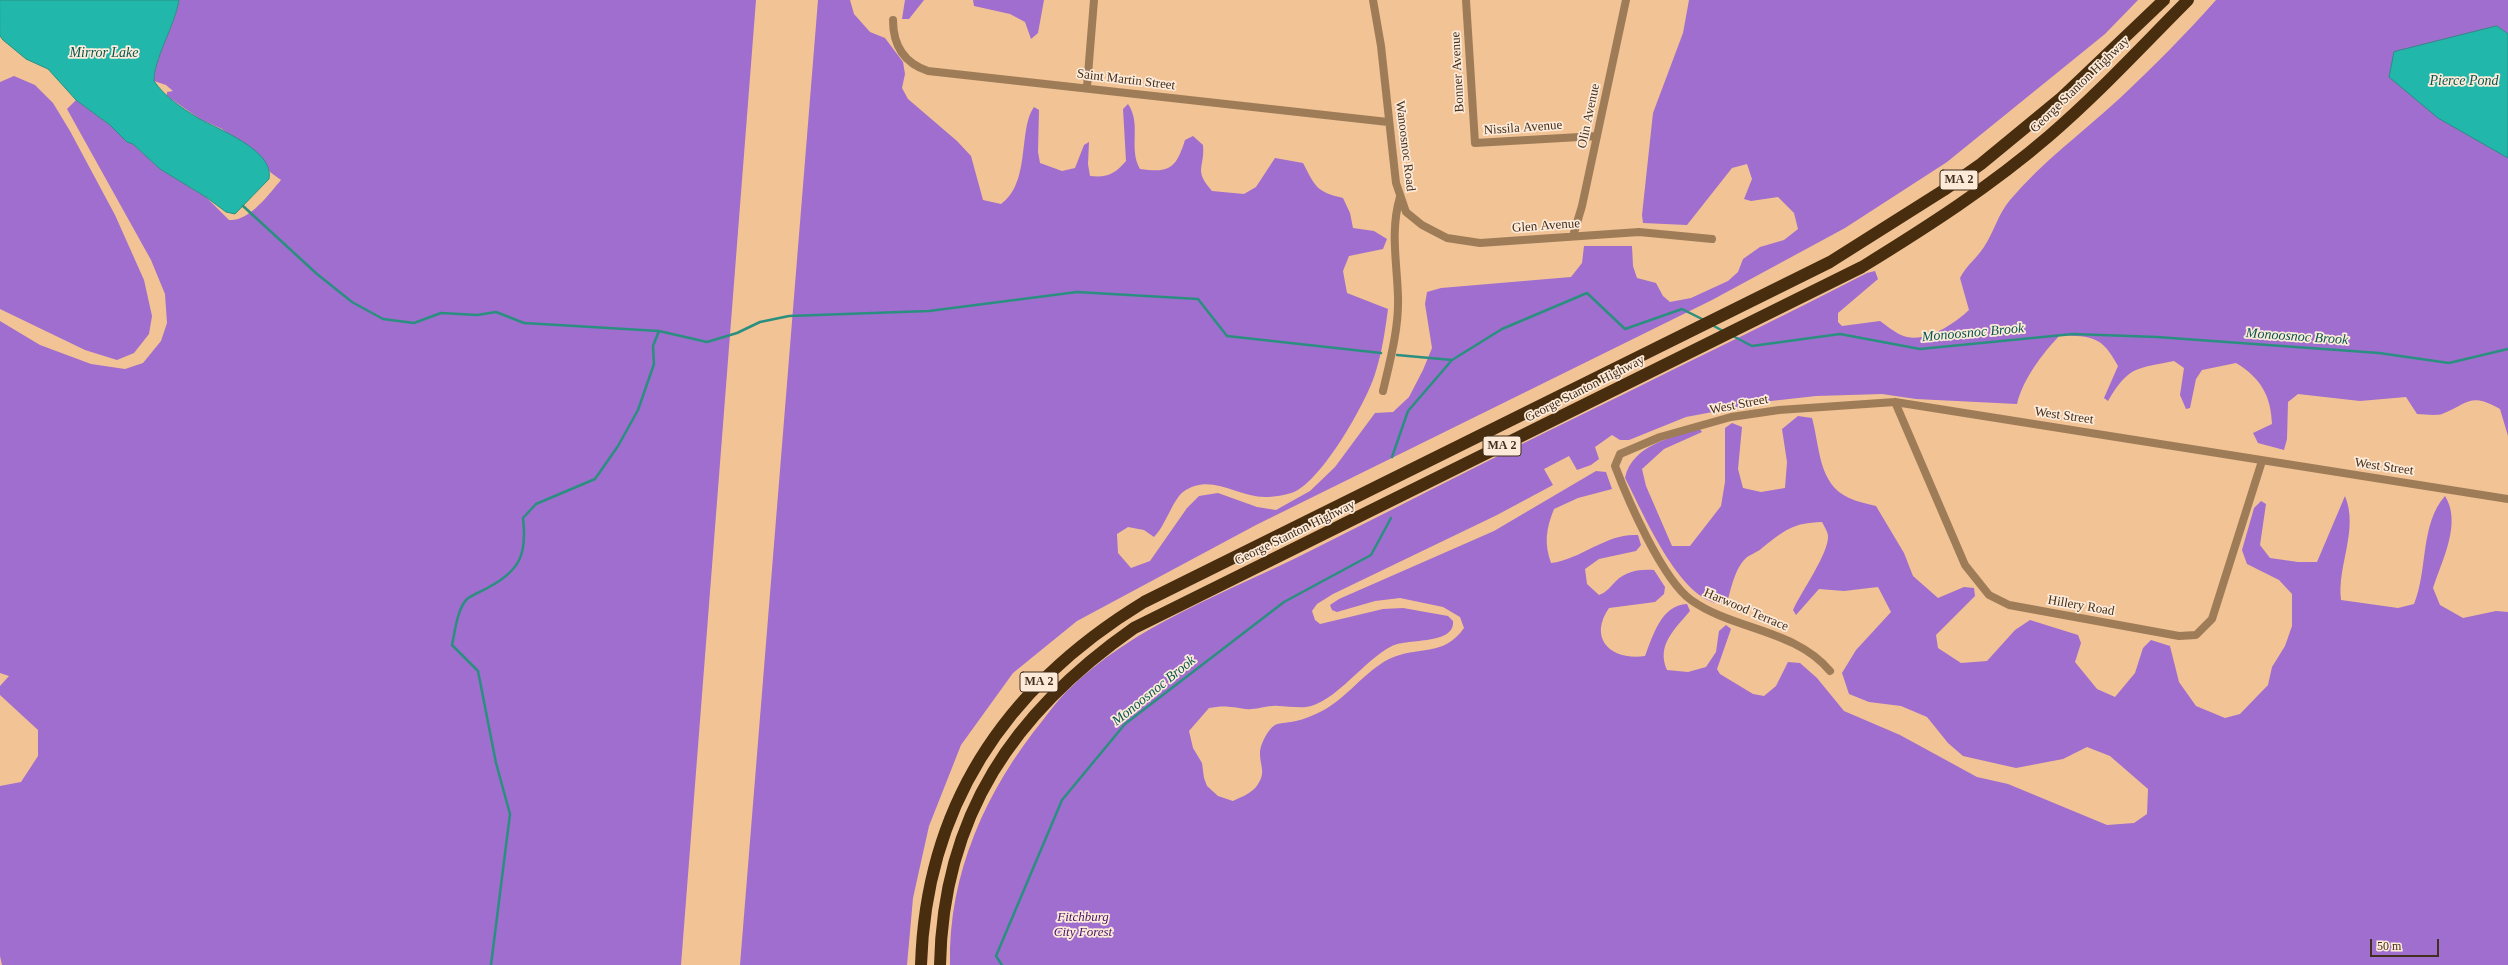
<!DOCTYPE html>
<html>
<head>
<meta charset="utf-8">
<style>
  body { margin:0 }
  #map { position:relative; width:2508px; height:965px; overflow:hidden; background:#f2c395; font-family:"Times New Roman",serif }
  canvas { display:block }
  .scale { position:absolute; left:2370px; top:939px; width:69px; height:18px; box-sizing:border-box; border:2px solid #422f1d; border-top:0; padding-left:5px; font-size:12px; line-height:14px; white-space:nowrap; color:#422f1d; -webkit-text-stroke:3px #fdead8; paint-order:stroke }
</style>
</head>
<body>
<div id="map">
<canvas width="2508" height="965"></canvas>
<div class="scale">50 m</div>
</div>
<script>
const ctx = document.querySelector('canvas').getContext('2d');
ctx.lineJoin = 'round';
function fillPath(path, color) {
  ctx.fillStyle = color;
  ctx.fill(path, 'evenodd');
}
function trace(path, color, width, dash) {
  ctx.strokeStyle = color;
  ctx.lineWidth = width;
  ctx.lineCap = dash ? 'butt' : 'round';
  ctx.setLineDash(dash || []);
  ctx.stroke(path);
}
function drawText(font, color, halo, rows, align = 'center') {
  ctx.font = font + ' "Times New Roman",serif';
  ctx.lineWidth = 3.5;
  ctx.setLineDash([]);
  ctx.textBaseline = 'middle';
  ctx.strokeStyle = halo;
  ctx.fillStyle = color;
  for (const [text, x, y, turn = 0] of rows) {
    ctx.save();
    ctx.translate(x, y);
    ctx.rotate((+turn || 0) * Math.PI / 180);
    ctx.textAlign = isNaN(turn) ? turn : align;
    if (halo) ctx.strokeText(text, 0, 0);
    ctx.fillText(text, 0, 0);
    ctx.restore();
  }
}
fillPath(new Path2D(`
  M179,0H756L681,965H2L0,956V786L21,782L38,756V730L0,695V686L9,676L0,673V321L40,345L91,364L125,369L143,363L161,341L167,323L165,294L151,260L67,109L76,100L110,125L127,142L133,144L160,169L206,197L229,220C249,222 269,194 281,180L270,172L265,162L222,129L200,119L167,96V92L173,91L166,85L154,81C153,60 175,25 179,0Z
  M818,0H850L854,14L870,32L885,38L903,62L905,74L902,88L908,99L957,141L971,156L983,200L1001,204C1031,183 1018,129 1034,107L1039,110L1038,152L1040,163L1062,171L1075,168L1084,145L1089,142L1088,164L1090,176C1107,178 1115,174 1126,161L1123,109L1128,104C1142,124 1128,148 1140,169C1169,173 1176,169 1185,140L1193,136L1203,145C1205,169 1193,169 1212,191L1244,194L1256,187L1275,158L1303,163C1315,186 1316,192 1343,198L1350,213L1353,228L1374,231L1387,239L1383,249L1349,256L1343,271L1347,293L1388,309C1385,331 1382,353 1375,374C1366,403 1322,480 1294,492C1287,495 1272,497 1265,497C1237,497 1210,472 1183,492C1172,501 1166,525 1154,537L1144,530L1128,527L1117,534L1118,553L1131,568L1150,561L1187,508L1199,496L1218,493L1257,507L1276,510L1310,491L1335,467L1375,413L1393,412L1409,397L1423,370L1432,348L1425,304L1427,292L1441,288L1571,277L1582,263L1584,246H1632L1633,266L1637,278L1656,283L1663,296L1670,302L1691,298L1728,281L1738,272L1743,259L1760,247L1784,240L1798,229L1794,213L1778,197L1751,201L1744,199L1752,179L1747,164L1732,168L1687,225L1643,223L1642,215L1653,113L1683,33L1689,0H2138L2105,34L1947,162L1845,228L1712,300L1256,525L1077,621L1013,673L961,745L929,826L913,898L907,965H740Z
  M905,0H924L909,19H902Z
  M973,0H1044L1038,33L1031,39L1025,22L1010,14L974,6Z
  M2216,0H2508V34L2497,26L2502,154L2508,158V436L2500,409C2470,392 2469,403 2442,414C2435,416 2424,414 2417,414L2406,397L2360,401L2298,394L2288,402L2287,439L2284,450L2258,443L2253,433L2272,424C2271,396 2261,378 2236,363L2202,370L2196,379L2190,408L2186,409L2180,395L2184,368L2174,361C2137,369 2129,365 2108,401L2104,398L2118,366C2101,335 2093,337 2060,335C2042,354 2023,379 2017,404L1916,399L1882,394L1816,396L1771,401L1686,417L1629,440H1620L1612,435L1595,447L1599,459L1591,465L1577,470L1569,456L1544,469L1553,485L1497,515L1333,594L1317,604L1312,611L1315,620L1320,624L1383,609L1403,608L1448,616L1453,621C1455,645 1409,638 1392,646C1365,659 1334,704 1306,707C1297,708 1287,706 1278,706C1269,705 1260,709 1251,709C1244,710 1237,707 1230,707C1223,706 1216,707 1209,708L1189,731L1193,748L1202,763L1204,778L1207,786L1218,796L1233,801C1241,797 1250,794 1256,787C1267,773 1260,767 1260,753C1260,745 1268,729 1275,725C1281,722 1290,723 1296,721C1305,719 1314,715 1322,711C1347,698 1364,672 1389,659C1418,645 1443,658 1464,628L1460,617L1443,607L1400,598L1375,601L1337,612L1332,610L1330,605L1339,599L1494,531L1596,471L1606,472L1612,489L1578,498L1554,509C1546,529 1544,543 1551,563C1582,559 1606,533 1638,535L1641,545L1636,551L1599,559L1585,569L1587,584L1599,595C1607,592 1610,587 1616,581C1626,571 1640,569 1654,570L1665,587L1664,594L1655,602L1609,608C1587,640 1613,661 1645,656C1653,636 1661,605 1687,604L1690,611C1675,629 1656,645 1667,670L1688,672L1706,667L1716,652L1719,631L1726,625L1731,629L1717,669L1720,674L1753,694L1764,696L1776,686L1788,662L1800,663L1817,678L1844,711L1900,735L1977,777L2008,784L2107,825L2134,823L2147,814L2148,789L2110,756L2087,747L2063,759L2016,768L1963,756L1948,743L1927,717L1901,706L1869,702L1849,694L1842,673L1856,650L1891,612L1878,587L1844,591L1819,589L1796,615L1793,610C1801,592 1829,553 1828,536C1828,532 1824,526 1822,522C1792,523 1785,530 1762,548C1758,552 1751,554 1746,558C1735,568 1731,589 1727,603C1683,611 1642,510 1625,478C1632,445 1671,438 1699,428L1702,432L1664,449L1642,469L1646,486L1672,546H1690L1721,506L1725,482V428L1732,423L1742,427L1738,469L1743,488L1761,492L1785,488L1787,462L1782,429L1798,416L1812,418C1820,447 1818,484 1849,498C1858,502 1868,504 1876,506L1904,553L1913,576L1938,598L1964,587L1974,588L1975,596L1936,635L1938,648L1961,663L1987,661L2015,630L2030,620L2078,635L2081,643L2075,662L2097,689L2115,697L2135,673L2143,648L2151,640L2170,646L2179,682L2196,706L2225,718L2240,714L2268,685L2272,667L2285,646L2292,626V594L2279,580L2247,564L2242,550L2254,508L2261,501L2266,504L2260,545L2270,558L2298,562H2317L2345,496C2359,530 2337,565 2341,600L2398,608L2414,604C2428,570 2420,524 2445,496C2462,523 2442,560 2433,588L2440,605L2463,618L2496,611L2508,612V965H950C948,874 986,790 1043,720C1050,711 1057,701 1066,692C1134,624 1227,593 1312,550C1415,498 1518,445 1622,395C1704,354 1786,315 1867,273L1875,271L1878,279L1838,313V322L1842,326L1880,321C1886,325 1894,332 1901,335C1923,345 1953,325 1969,310L1960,278C1966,266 1976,259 1984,247C1994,232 1998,214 2010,200C2042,162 2082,133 2119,99C2152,68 2186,34 2216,0Z
  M14,76L35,85L53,103L70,131L115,215L144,280L152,316L149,334L134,353L117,360L85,350L0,309V82Z`), '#9f6ecf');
const water = new Path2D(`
  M0,0H179C175,25 153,61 154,81C165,97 182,108 198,118C217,129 275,150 269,179L235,214L226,212L206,197L160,169L133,144L127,142L110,125L76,100L48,69L26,59L3,40L0,36Z
  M2497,26L2508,34V158L2438,118L2389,77L2394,52Z`);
fillPath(water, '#21b8ab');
trace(water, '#2b8f80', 1);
trace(new Path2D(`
  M243,206L317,274L352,302L383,319L414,323L441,313L477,315L496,312L524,323L659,331L707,342L737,333L760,322L789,316L929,311L1077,292L1198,299L1227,336L1381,353
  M1712,325L1723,331
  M1733,336L1752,346L1840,334L1920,349L2073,334L2157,337L2379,353L2449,363L2508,349
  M1397,355L1452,360
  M1392,457L1408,411L1452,360L1502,329L1587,293L1625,329L1682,309L1704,320
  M491,965L510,814L496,763L478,671L452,645C455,632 457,609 467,599C473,594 483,591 489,587C521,570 527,553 523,518L536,504L595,479L618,446L638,410L654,364L653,346L659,331
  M1002,965L996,956L1062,800L1125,724L1284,602L1371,555L1391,518`), '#2b8f80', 2.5);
trace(new Path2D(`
  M1373,0L1381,46L1396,183L1406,212L1422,225L1447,238L1480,243L1639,232L1712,239
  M1466,0L1475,143L1597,136
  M893,20C893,45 904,63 928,71L1388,122
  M1087,87L1094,0
  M1573,236L1582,206L1626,0
  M1383,391C1390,361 1399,328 1398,297C1397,262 1390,231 1400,197
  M1895,402L1965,565L1989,595L2009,605L2179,636L2196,635L2212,619L2262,461
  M1830,671C1795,629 1733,630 1691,600C1662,579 1628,500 1615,466L1620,454L1660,437L1731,417L1779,410L1895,402L2508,499`), '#9f7c58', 8);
trace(new Path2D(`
  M921,965C926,803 1008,685 1144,602L1830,262L1944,190L1981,164L2060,99L2164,0
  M940,965C943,815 1014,712 1134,628L1862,267C1927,227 1991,186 2049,136C2098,94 2142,46 2188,0`), '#482d0e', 12);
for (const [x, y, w] of [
  [1959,180,38],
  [1502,446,38],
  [1039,682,38]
]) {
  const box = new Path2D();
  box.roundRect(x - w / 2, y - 10, w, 20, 3);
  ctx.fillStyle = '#fdead8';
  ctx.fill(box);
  trace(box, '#422f1d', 1);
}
drawText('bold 12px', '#422f1d', null, [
  ["MA 2",1959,180],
  ["MA 2",1502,446],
  ["MA 2",1039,682]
]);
drawText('13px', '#422f1d', '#fdead8', [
  ["Bonner Avenue",1458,72,-93],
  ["Saint Martin Street",1126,80,7],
  ["George Stanton Highway",2080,85,-44],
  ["Olin Avenue",1589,116,-78],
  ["Nissila Avenue",1523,128,-4],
  ["Wanoosnoc Road",1405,146,83],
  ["Glen Avenue",1546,226,-4],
  ["George Stanton Highway",1585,389,-27],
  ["West Street",1739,405,-11],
  ["West Street",2064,416,8],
  ["West Street",2384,467,8],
  ["George Stanton Highway",1295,533,-26],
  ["Hillery Road",2081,606,10],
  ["Harwood Terrace",1746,610,23]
]);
drawText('italic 13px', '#46136b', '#fdead8', [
  ["Fitchburg",1083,918],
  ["City Forest",1083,933]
]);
drawText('italic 14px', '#055851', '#fdead8', [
  ["Mirror Lake",104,53],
  ["Pierce Pond",2464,81],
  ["Monoosnoc Brook",1973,333,-5],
  ["Monoosnoc Brook",2297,337,4],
  ["Monoosnoc Brook",1154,691,-39]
]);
</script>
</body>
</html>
